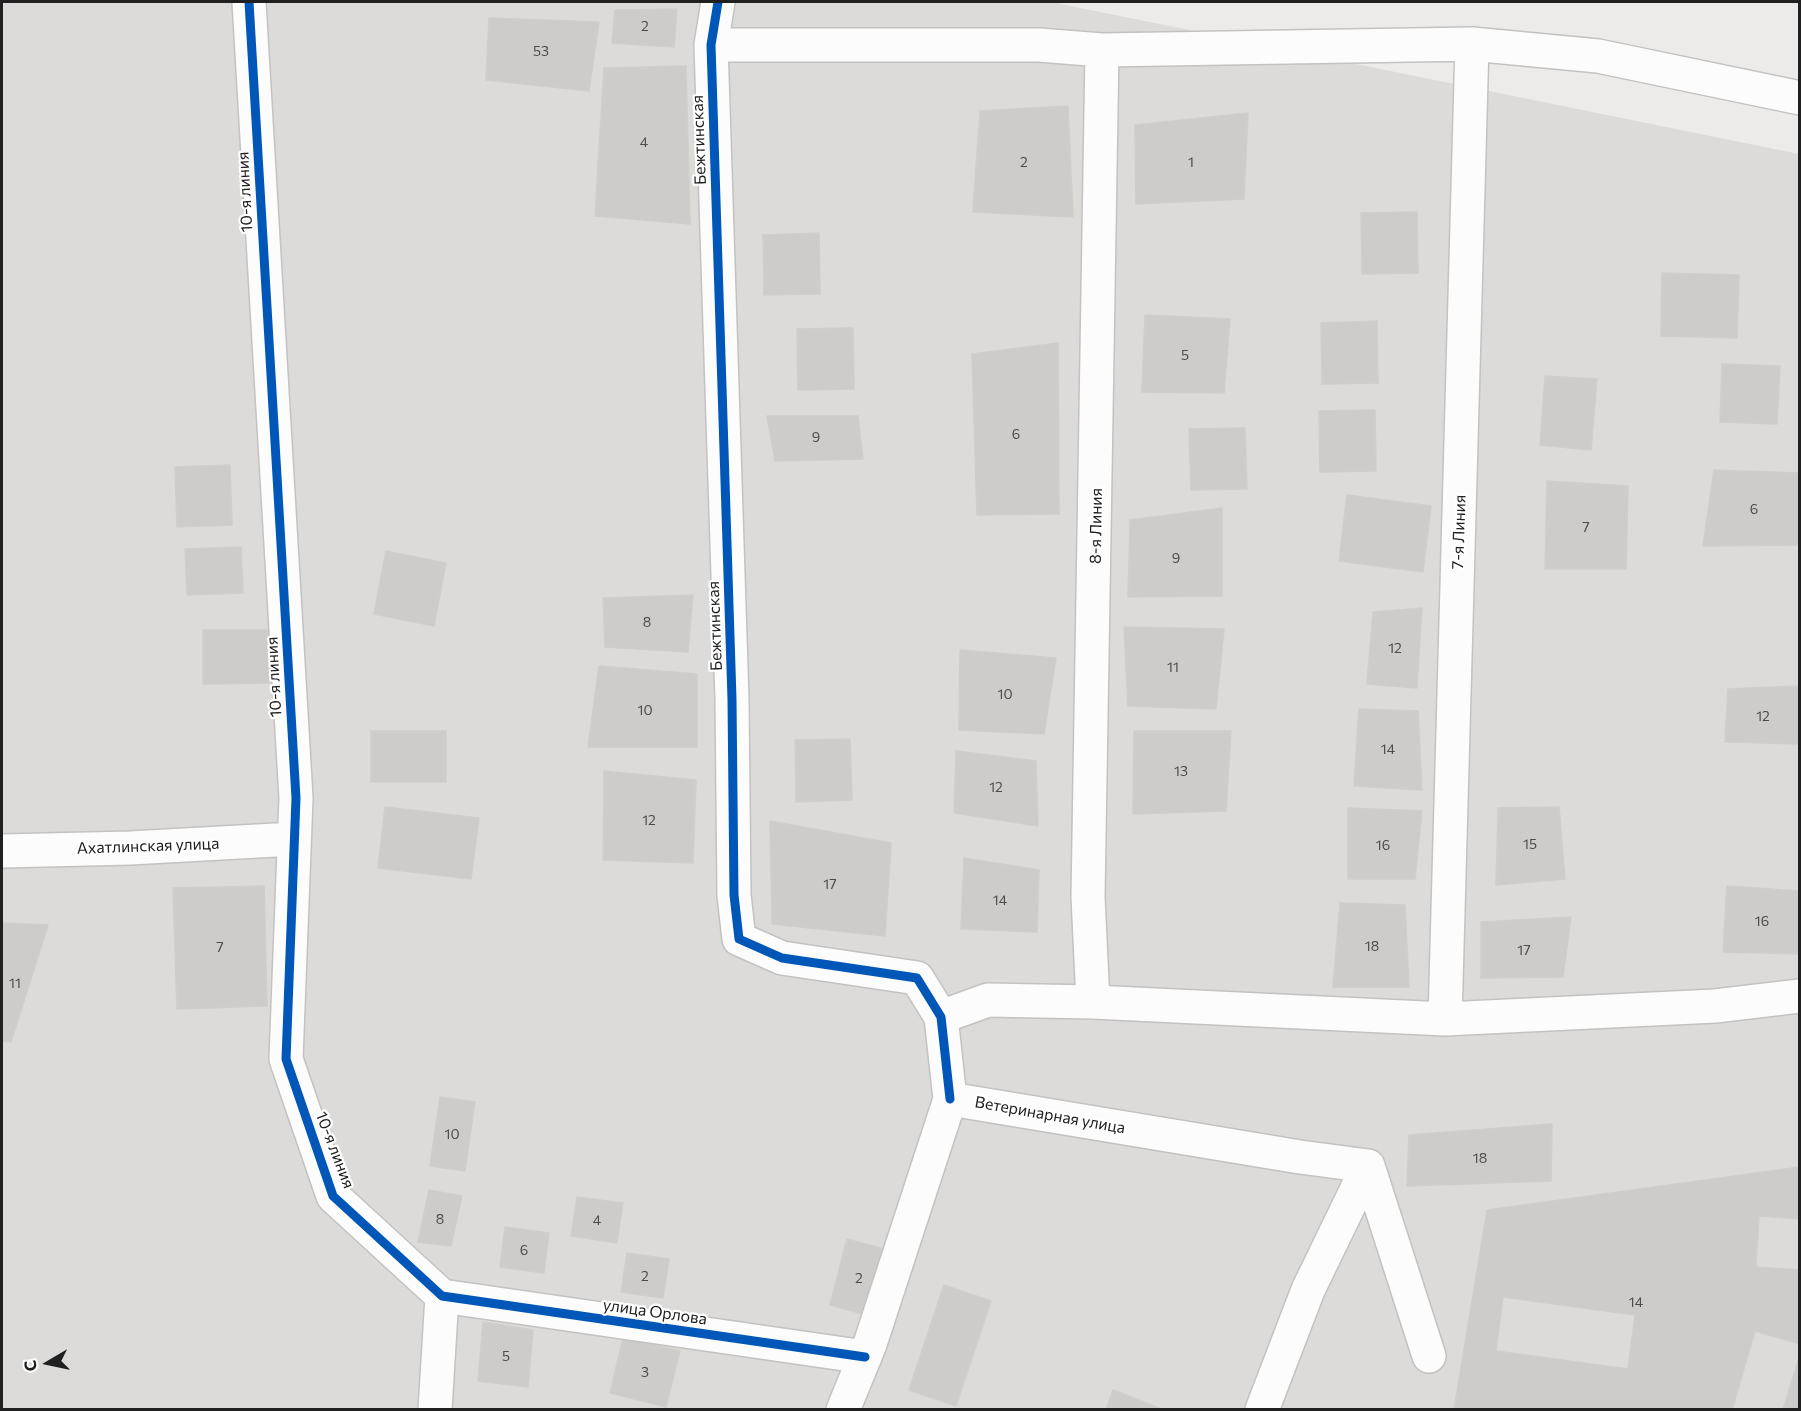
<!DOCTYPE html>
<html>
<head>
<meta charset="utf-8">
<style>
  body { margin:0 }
  #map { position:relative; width:1801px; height:1411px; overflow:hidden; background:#edebe9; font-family:Commissioner,sans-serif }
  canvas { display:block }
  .frame { position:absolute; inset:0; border:3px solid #202020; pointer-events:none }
  .north { position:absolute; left:18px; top:1333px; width:60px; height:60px; -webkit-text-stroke:4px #fff; paint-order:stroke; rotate:261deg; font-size:16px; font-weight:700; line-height:24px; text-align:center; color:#202020 }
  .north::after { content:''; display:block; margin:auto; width:21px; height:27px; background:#202020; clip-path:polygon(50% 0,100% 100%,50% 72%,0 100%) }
</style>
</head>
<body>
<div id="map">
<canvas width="1801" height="1411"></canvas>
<div class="frame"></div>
<div class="north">С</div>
</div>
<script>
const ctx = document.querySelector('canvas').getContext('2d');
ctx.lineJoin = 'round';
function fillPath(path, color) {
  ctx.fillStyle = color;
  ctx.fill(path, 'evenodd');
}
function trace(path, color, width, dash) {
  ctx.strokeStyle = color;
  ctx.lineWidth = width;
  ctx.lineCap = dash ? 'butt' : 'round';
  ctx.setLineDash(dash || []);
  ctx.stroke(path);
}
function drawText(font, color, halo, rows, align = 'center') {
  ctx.font = font + ' Commissioner,sans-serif';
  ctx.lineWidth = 4.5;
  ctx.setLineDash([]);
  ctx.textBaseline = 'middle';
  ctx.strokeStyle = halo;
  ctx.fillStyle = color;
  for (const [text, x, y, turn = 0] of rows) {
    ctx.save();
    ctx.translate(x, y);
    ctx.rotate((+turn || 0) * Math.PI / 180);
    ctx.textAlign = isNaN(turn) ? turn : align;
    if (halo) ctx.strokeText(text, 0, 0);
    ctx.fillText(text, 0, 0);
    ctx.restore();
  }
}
fillPath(new Path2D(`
  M2,2H1051L1799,154V1409L2,1410Z`), '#dcdbda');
const building = new Path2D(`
  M677,9L674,47L612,43L615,10Z
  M489,18L599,22L589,91L486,80Z
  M686,66L690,224L595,216L604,68Z
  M1068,106L1073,217L973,212L980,111Z
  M1248,113L1244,199L1136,204L1135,125Z
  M1417,212L1418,273L1362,274L1361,213Z
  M819,233L820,294L764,295L763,235Z
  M1662,273L1739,275L1737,338L1661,336Z
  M1145,315L1230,319L1224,393L1142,392Z
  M1377,321L1378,383L1322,384L1321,323Z
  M853,328L854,389L798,390L797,329Z
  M1058,343L1059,514L977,515L972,354Z
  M1722,364L1780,366L1777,424L1720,422Z
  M1545,376L1597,379L1591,450L1540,445Z
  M1375,410L1376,471L1320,472L1319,411Z
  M767,416H858L863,459L775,461Z
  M1245,428L1247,489L1191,490L1189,429Z
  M230,465L232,525L177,527L175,467Z
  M1714,470L1800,473V545L1703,546Z
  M1547,481L1628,486L1626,569H1545Z
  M1347,495L1431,506L1423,572L1339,561Z
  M1222,508V596L1128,597L1130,520Z
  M241,547L243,593L187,595L185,549Z
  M386,551L446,563L434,626L374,614Z
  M693,595L688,652L605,647L603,598Z
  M1422,608L1417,688L1367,684L1373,612Z
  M1124,627L1224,629L1216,709L1128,706Z
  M203,630H275V683L203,684Z
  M960,650L1056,658L1044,734L959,730Z
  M599,666L697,674V747H588Z
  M1800,686V744L1725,742L1728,689Z
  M1359,709L1418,711L1422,790L1354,786Z
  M371,731H446V782H371Z
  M1134,731H1231L1226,811L1133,814Z
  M850,739L852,800L796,802L795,740Z
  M956,751L1036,761L1038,826L954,813Z
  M604,771L696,780L693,863L603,860Z
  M385,807L479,818L471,879L378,868Z
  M1559,807L1565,879L1496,885L1498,808Z
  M1348,808L1422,811L1415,879H1348Z
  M770,821L891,843L885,936L772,924Z
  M964,858L1039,870L1037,932L961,929Z
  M264,886L267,1006L177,1009L173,888Z
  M1727,886L1800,891V954L1723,952Z
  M1340,903L1405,905L1409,987H1333Z
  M1571,917L1563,977L1481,978V922Z
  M2,923L48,925L11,1042L2,1041Z
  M440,1097L475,1102L465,1171L430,1166Z
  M1552,1124L1551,1181L1407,1186L1409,1135Z
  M1800,1167V1410H1454L1487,1210Z
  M429,1190L462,1196L451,1246L418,1242Z
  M577,1197L623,1203L617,1243L571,1236Z
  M1759,1216L1800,1219V1270L1756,1267Z
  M505,1227L549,1233L544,1273L500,1267Z
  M847,1239L888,1250L870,1316L830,1305Z
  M627,1253L669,1259L663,1298L621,1292Z
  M944,1285L991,1301L956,1406L909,1390Z
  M1503,1297L1635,1315L1628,1369L1496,1351Z
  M483,1322L533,1330L528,1387L478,1381Z
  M1755,1331L1800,1344V1354L1783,1410H1732Z
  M623,1338L680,1351L666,1407L610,1393Z
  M1113,1390L1164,1410H1106Z`);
fillPath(building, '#ceccca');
trace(building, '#d0cdca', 1.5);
const minor = new Path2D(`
  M249,2L296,798L286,1059L333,1196L442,1296
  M718,2L711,45L732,699L734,895L739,939L782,958L917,978L941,1017L950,1099
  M711,45H1039L1102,50L1472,44L1598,56L1800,98
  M2,851L130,848L294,839
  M1093,1002L1088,897L1102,50
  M941,1017L988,1000L1093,1002L1445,1019L1715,1006L1800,996
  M1445,1019L1472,44
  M442,1296L865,1357
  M435,1410L442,1296
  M843,1410L870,1344L950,1099L1300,1157L1368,1166L1429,1356
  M1262,1410L1308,1290L1368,1166`);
trace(minor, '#c3c2c1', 36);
trace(minor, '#fcfcfc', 33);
trace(new Path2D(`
  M249,2L296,798L286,1059L333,1196L442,1296L865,1357
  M718,2L711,45L732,699L734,895L739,939L782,958L917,978L941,1017L950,1099`), '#0057b8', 9);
drawText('14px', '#4c4b4a', null, [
  ["2",645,26],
  ["53",541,51],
  ["4",644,142],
  ["2",1024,162],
  ["1",1191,162],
  ["5",1185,355],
  ["6",1016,434],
  ["9",816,437],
  ["6",1754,509],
  ["7",1586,527],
  ["9",1176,558],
  ["8",647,622],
  ["12",1395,648],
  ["11",1173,667],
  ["10",1005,694],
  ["10",645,710],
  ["12",1763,716],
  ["14",1388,749],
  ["13",1181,771],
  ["12",996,787],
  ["12",649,820],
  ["15",1530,844],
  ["16",1383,845],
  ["17",830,884],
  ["14",1000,900],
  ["16",1762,921],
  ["18",1372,946],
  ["7",220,947],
  ["17",1524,950],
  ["11",15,983],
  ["10",452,1134],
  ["18",1480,1158],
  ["8",440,1219],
  ["4",597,1220],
  ["6",524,1250],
  ["2",645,1276],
  ["2",859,1278],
  ["14",1636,1302],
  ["5",506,1356],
  ["3",645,1372]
]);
drawText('16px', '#202020', '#fff', [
  ["Бежтинская",699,140,-92],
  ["10-я линия",245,192,-93],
  ["8-я Линия",1096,526,-89],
  ["7-я Линия",1459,532,-88],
  ["Бежтинская",715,626,-92],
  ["10-я линия",274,677,-93],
  ["Ахатлинская улица",148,846,-2],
  ["Ветеринарная улица",1050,1115,10],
  ["10-я линия",335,1150,69],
  ["улица Орлова",655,1312,8]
]);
</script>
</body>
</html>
